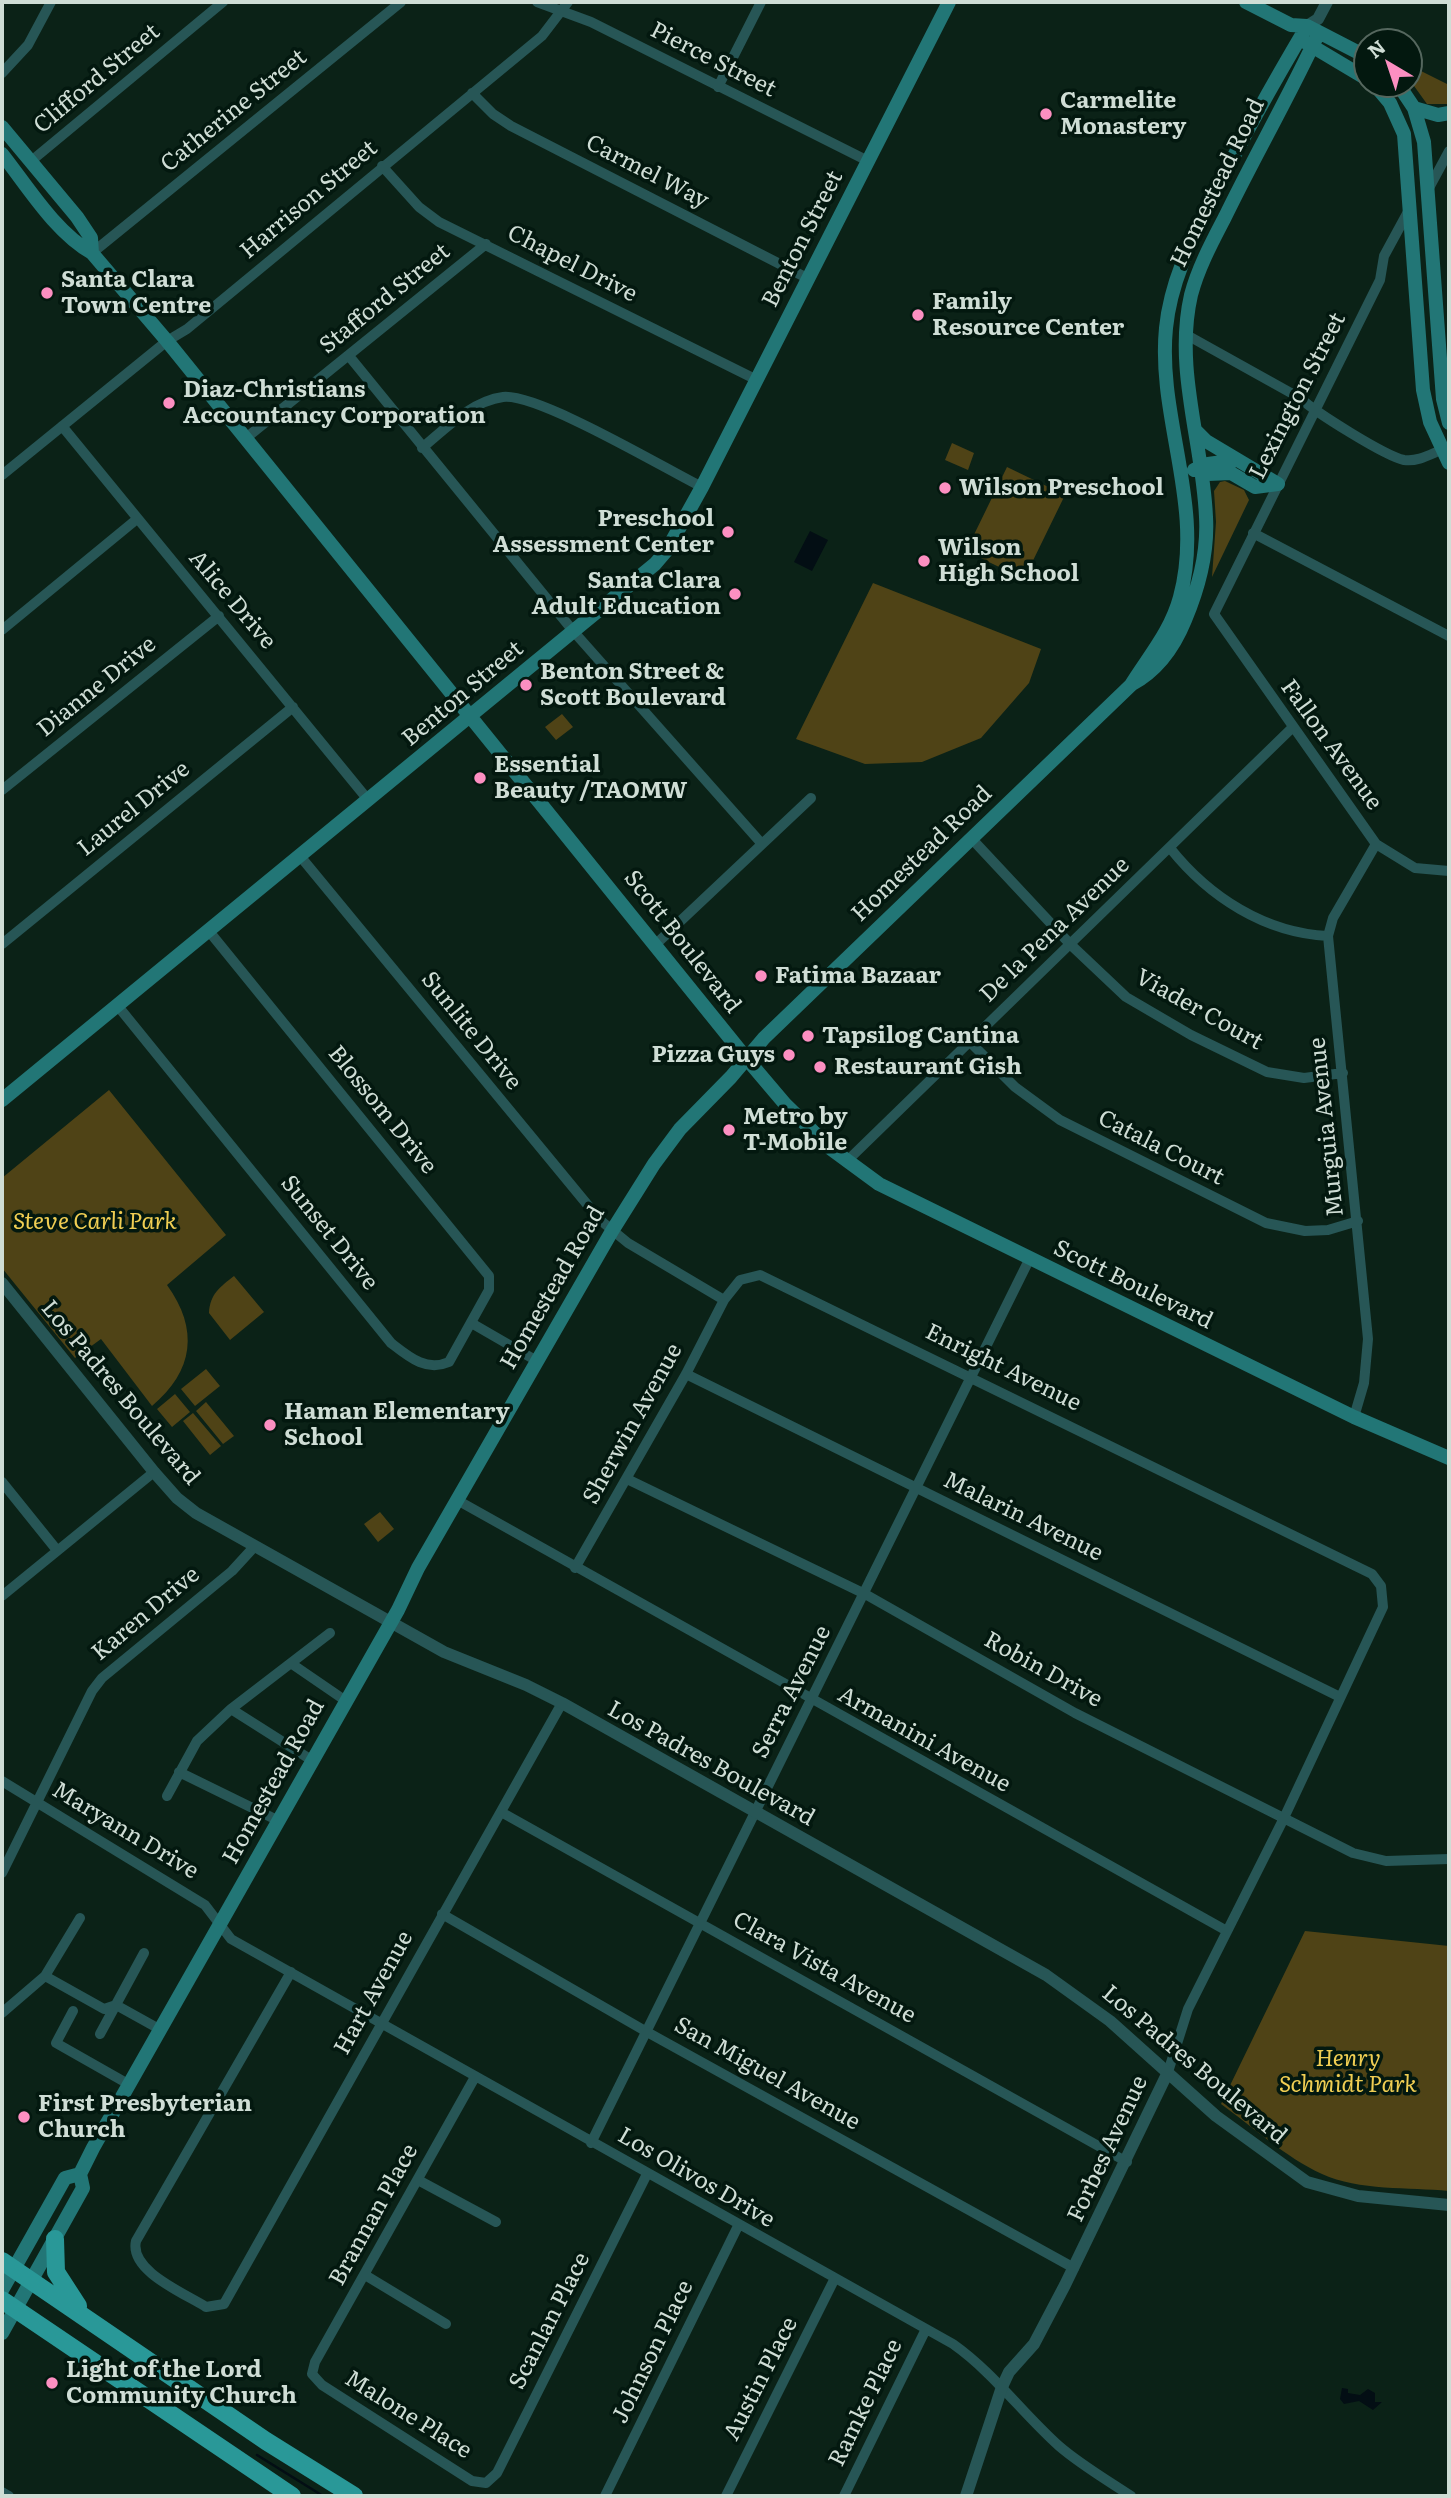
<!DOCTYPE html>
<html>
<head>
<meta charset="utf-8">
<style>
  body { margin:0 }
  #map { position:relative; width:1451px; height:2498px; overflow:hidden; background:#0b2217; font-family:Literata,serif }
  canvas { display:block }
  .frame { position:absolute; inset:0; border:4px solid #cfddd5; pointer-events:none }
  .north { position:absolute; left:1353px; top:28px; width:70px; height:70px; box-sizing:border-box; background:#03180f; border:2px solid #55675e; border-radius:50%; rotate:321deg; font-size:19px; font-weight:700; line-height:28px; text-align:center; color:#cfddd5 }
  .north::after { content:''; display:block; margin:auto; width:24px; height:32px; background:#fc8fc1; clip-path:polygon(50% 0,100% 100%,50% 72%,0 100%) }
</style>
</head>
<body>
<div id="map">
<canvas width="1451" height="2498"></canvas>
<div class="frame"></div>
<div class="north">N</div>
</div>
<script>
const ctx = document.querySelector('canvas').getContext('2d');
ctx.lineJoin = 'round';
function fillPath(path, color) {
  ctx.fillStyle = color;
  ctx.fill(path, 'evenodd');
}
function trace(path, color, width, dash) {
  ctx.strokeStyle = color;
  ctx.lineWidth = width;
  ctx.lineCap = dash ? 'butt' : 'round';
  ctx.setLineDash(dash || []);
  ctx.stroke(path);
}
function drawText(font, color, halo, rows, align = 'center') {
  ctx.font = font + ' Literata,serif';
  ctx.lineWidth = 7;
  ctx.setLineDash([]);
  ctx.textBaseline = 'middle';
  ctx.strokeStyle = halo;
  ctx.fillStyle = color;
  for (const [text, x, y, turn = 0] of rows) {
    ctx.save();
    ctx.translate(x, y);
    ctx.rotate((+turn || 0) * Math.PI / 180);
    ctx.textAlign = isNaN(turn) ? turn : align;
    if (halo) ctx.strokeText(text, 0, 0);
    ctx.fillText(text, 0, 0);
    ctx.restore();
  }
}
fillPath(new Path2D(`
  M1409,65L1449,85V104H1427L1409,79Z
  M952,443L974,453L968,470L945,460Z
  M1007,467L1065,495L1024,579L966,551Z
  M1225,481L1244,490L1249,500L1212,577L1216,522L1214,491L1220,482Z
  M873,583L1041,649L1029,683L981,738L922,762L865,764L796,739Z
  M562,714L573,727L556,740L545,727Z
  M109,1090L226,1235L167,1285C199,1329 194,1371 152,1406L101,1339L75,1358L2,1268V1178Z
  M234,1276L264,1312L230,1340L209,1313C210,1294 220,1287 234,1276Z
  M206,1369L220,1386L195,1406L181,1389Z
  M175,1394L190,1412L172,1427L157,1409Z
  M206,1402L234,1436L223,1444L196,1411Z
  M193,1413L221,1446L210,1455L183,1421Z
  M380,1512L394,1529L378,1542L364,1524Z
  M1305,1931L1449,1946V2191C1409,2187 1359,2191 1322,2174C1285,2157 1253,2127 1221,2104Z`), '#4f4316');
fillPath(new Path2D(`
  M810,531L828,540L812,571L794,562Z
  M1342,2388L1348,2389V2393L1360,2395L1368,2389L1375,2393V2402H1382L1373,2410L1359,2401L1344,2404L1340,2399Z`), '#030e14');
trace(new Path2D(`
  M257,2455L323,2496`), '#030e14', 2.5);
trace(new Path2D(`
  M537,2L591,22L868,161
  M2,73L28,45L51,2
  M718,87L761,2
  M472,93L493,114L511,126L809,279
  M30,162L223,2
  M382,166L419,207L439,222L757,380
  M1428,190L1449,151
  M1409,210L1384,256L1380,280L1214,614L1376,844L1415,868L1449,871
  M92,253L401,2
  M1185,334L1300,398C1315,412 1385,456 1404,460C1417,462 1429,455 1441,450
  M349,356L574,632L762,844
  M62,426L369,801
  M246,438L486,244
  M422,448C446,428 472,401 503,397C538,393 664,468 702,487
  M2,475L167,341L187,329L542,36L568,2
  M1253,533L1449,636
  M2,630L137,519
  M2,790L219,616
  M971,838L1071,945L1126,997L1191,1035L1267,1072L1304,1078L1343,1073
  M1170,848C1209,897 1265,933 1328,936
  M300,856L600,1220L628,1243L724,1300
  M2,944L293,707
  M655,945L811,798
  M117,1005L391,1343C409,1357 426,1372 449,1362L489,1290V1276L208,930
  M970,1042L1015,1087L1060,1120L1266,1223L1305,1231L1328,1230L1358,1221
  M846,1162L1293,727
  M473,1324L537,1361
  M686,1374L1340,1697
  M1354,1417L1364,1383L1368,1339L1328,936L1333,918L1376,844
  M627,1479L865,1594L1075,1713L1353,1853L1386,1861L1449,1859
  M2,1482L56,1549
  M457,1500L1227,1931
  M575,1568L686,1374L724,1300L740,1280L760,1275L1372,1574L1381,1586L1383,1607L1283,1820L1188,2009L1168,2072
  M2,1596L154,1472
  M292,1664L346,1701
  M231,1709L313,1761
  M179,1772L279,1821
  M2,1781L205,1905L231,1939L953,2344C994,2373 1022,2413 1059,2446C1081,2465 1107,2480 1131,2496
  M167,1796L197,1741L231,1709L330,1633
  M501,1812L1127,2162
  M2,1873L92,1691L102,1678L232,1571L254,1547
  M442,1914L647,2032L1074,2268
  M291,1972L136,2241C129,2271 184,2293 206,2307L224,2304L562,1703
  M45,1976L104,2009L116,2005L161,2030
  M73,2011L56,2043L130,2085
  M2,2013L45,1976L80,1918
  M100,2034L144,1953
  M475,2077L315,2362L312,2374L322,2385L472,2481L486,2483L497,2473L647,2174
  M591,2143L1029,1260
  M418,2180L496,2222
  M365,2275L446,2324
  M2,2492L9,2496
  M605,2496L738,2226
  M726,2496L834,2280
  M844,2496L926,2329`), '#275656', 10);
trace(new Path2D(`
  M1307,26L1318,19L1327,2
  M2,1283L154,1472L177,1498L196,1513L444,1652L526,1685L562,1703L1046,1975L1110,2021L1216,2116L1307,2182L1358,2196L1449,2205
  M966,2496L1002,2387L1009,2372L1034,2344L1065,2285L1168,2072`), '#275656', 12);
trace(new Path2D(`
  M1246,2L1291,25L1307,26L1367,57
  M1305,42L1367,79
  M1374,84L1390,103L1404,134L1423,390L1430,422L1449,463
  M1398,84L1414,108L1424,142L1443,399L1449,423
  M1414,108L1438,115L1449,113
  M2,127L77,217L91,238L92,253
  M2,154C28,187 55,232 92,253L167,341L746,1058L785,1104L830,1148L879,1184L1354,1417L1449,1458
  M1195,430L1206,441L1278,484
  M1202,469L1208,474L1231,473L1255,487L1278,484
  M1194,470L1208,464L1237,460
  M1132,684C1158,670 1174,647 1185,620C1199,587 1208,552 1206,517C1203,443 1174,369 1191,295C1198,268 1212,242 1225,217C1255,155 1290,95 1319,32
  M2,1100L655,564L667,550L702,487L949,2
  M2,2290L65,2178L80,2174
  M2,2333L83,2188L80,2174L93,2148L398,1610L418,1568L612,1231L654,1164L680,1129L731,1077L764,1038L1131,685C1149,656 1171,631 1180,597C1205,505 1157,418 1166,328C1171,277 1195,234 1217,189C1245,133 1275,80 1307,26`), '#227676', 14);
trace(new Path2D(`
  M55,2239L56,2272L78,2306
  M2,2261L266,2441L354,2496
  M2,2300L292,2496`), '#299898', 18);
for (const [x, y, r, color] of [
  [1046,114,7,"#fc8fc1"],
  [47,293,7,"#fc8fc1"],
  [918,315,7,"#fc8fc1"],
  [169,403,7,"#fc8fc1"],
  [945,488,7,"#fc8fc1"],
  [728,532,7,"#fc8fc1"],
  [924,561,7,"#fc8fc1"],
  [735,594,7,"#fc8fc1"],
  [526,685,7,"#fc8fc1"],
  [480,778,7,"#fc8fc1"],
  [761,976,7,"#fc8fc1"],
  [808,1036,7,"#fc8fc1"],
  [789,1055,7,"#fc8fc1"],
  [820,1067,7,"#fc8fc1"],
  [729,1130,7,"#fc8fc1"],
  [270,1425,7,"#fc8fc1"],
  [24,2117,7,"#fc8fc1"],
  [52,2383,7,"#fc8fc1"]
]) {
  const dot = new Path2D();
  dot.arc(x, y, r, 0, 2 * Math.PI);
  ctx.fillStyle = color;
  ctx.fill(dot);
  trace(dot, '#03180f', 2.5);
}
drawText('23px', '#cfddd5', '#03180f', [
  ["Pierce Street",713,60,27],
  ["Clifford Street",97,79,-40],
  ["Catherine Street",234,111,-39],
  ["Carmel Way",647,172,27],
  ["Homestead Road",1218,183,-64],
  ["Harrison Street",309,200,-40],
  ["Benton Street",803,239,-63],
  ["Chapel Drive",572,264,27],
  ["Stafford Street",385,299,-39],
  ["Lexington Street",1298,396,-63],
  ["Alice Drive",232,600,50],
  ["Dianne Drive",97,687,-39],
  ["Benton Street",463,694,-40],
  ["Fallon Avenue",1331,745,54],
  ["Laurel Drive",134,809,-39],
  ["Homestead Road",922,854,-44],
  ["De la Pena Avenue",1055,930,-44],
  ["Scott Boulevard",682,942,52],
  ["Viader Court",1199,1010,29],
  ["Sunlite Drive",471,1031,51],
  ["Blossom Drive",382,1110,51],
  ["Murguia Avenue",1327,1127,-96],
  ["Catala Court",1161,1148,27],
  ["Sunset Drive",329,1233,51],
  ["Scott Boulevard",1133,1285,26],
  ["Homestead Road",553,1288,-60],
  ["Enright Avenue",1003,1368,26],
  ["Los Padres Boulevard",120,1393,50],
  ["Sherwin Avenue",633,1424,-61],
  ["Malarin Avenue",1023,1517,26],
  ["Karen Drive",146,1614,-40],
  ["Robin Drive",1043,1670,29],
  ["Serra Avenue",792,1692,-63],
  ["Armanini Avenue",924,1740,29],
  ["Los Padres Boulevard",711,1764,29],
  ["Homestead Road",274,1782,-61],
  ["Maryann Drive",125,1831,31],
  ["Clara Vista Avenue",824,1968,29],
  ["Hart Avenue",374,1993,-61],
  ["Los Padres Boulevard",1194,2065,40],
  ["San Miguel Avenue",767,2074,29],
  ["Forbes Avenue",1108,2149,-65],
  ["Los Olivos Drive",696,2178,30],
  ["Brannan Place",374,2215,-61],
  ["Scanlan Place",550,2321,-63],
  ["Johnson Place",653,2352,-64],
  ["Austin Place",761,2379,-63],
  ["Ramke Place",866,2403,-64],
  ["Malone Place",408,2415,32]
]);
drawText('bold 23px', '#cfddd5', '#03180f', [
  ["Carmelite",1060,101],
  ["Monastery",1060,127],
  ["Santa Clara",61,280],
  ["Town Centre",61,306],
  ["Family",932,302],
  ["Resource Center",932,328],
  ["Diaz-Christians",183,390],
  ["Accountancy Corporation",183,416],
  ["Wilson Preschool",959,488],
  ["Preschool",714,519,"right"],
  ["Assessment Center",714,545,"right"],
  ["Wilson",938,548],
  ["High School",938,574],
  ["Santa Clara",721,581,"right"],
  ["Adult Education",721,607,"right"],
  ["Benton Street &",540,672],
  ["Scott Boulevard",540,698],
  ["Essential",494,765],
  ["Beauty /TAOMW",494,791],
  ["Fatima Bazaar",775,976],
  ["Tapsilog Cantina",822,1036],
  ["Pizza Guys",775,1055,"right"],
  ["Restaurant Gish",834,1067],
  ["Metro by",743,1117],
  ["T-Mobile",743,1143],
  ["Haman Elementary",284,1412],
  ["School",284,1438],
  ["First Presbyterian",38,2104],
  ["Church",38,2130],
  ["Light of the Lord",66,2370],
  ["Community Church",66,2396]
], 'left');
drawText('italic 23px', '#f0ce53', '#03180f', [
  ["Steve Carli Park",95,1222],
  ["Henry",1348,2059],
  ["Schmidt Park",1348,2085]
]);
</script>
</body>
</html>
